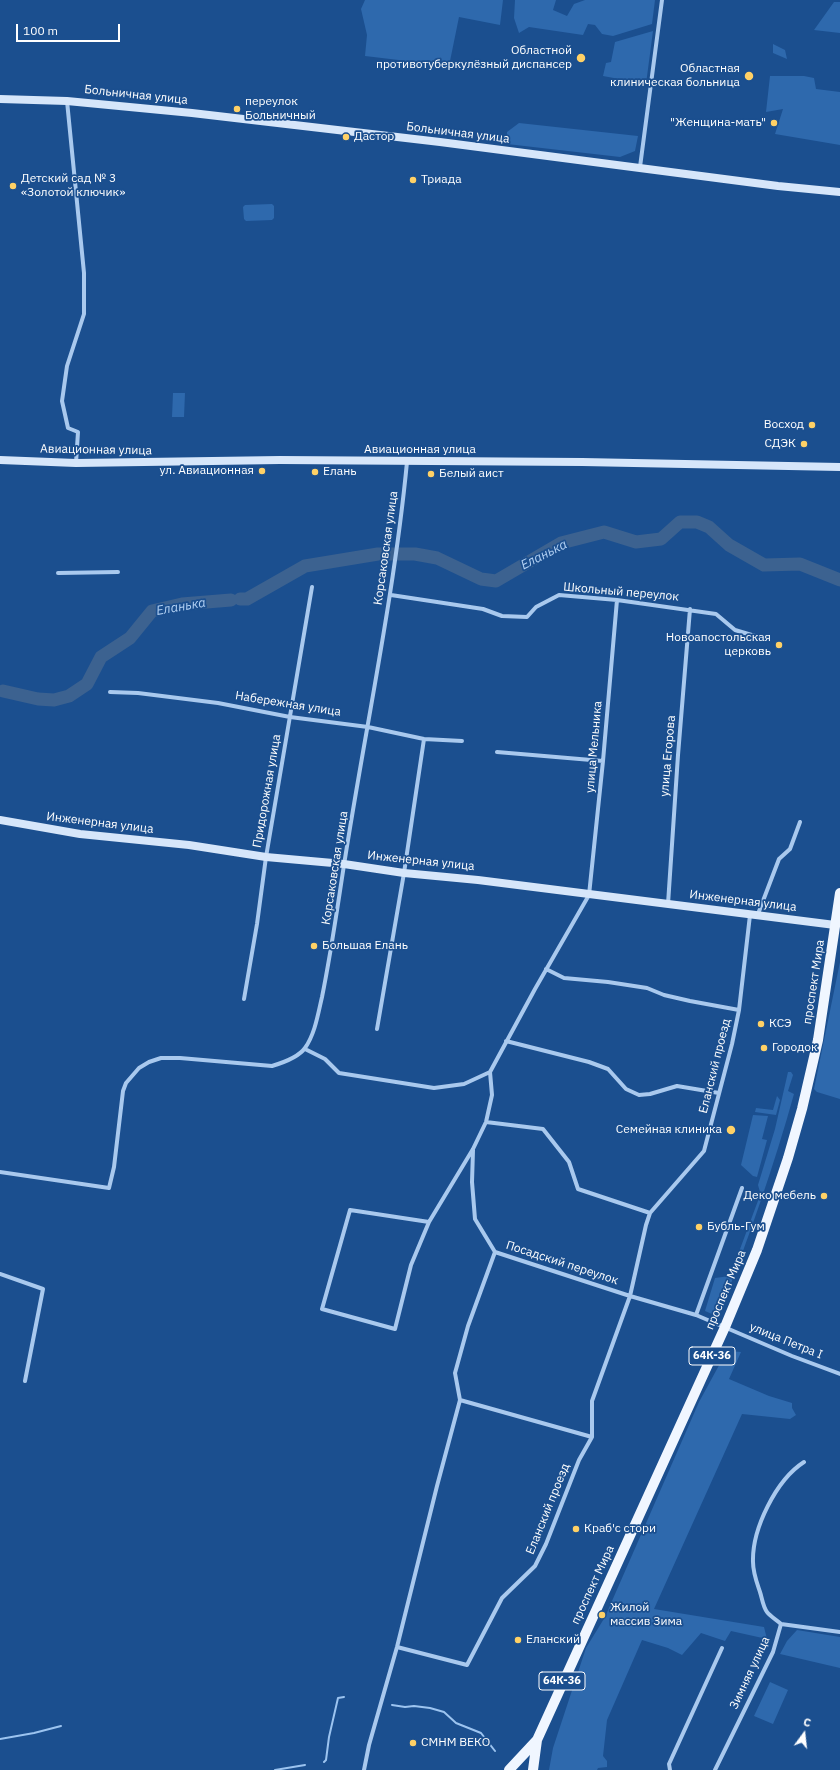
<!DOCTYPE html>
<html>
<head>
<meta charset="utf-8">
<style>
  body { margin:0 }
  #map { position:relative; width:840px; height:1770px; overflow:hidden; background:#1b4f8f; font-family:"IBM Plex Sans",sans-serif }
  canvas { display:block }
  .north { position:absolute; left:784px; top:1714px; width:40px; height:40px; -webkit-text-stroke:3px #1b4f8f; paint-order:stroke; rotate:15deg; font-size:11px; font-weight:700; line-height:16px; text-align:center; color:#fff }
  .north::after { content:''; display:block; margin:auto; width:14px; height:18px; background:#fff; clip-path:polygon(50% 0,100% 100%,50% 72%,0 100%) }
  .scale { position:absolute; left:16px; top:24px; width:104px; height:18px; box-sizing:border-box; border:2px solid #fff; border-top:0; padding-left:5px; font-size:12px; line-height:14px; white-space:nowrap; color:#fff; -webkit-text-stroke:3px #1b4f8f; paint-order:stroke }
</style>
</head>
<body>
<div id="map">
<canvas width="840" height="1770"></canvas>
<div class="north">С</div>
<div class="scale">100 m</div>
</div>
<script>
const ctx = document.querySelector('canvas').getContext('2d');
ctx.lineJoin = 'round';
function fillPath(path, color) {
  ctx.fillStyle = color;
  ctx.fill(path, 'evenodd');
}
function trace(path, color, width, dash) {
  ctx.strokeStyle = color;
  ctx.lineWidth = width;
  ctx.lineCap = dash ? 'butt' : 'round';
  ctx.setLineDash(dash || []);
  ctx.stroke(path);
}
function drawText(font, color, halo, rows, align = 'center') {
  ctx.font = font + ' "IBM Plex Sans",sans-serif';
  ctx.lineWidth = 3.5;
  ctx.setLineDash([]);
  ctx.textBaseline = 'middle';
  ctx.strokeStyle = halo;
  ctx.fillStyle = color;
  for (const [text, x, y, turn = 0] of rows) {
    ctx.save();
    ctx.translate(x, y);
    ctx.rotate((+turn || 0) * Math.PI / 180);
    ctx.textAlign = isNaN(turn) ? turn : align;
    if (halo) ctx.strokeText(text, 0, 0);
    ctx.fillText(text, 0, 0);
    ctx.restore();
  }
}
fillPath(new Path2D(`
  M365,0H503L500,25L459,17L449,66L365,56L367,35L361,9Z
  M515,0H556L553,10L567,16L574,4L585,0H655L652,24L613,36L602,34L595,25L588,24L583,35L529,27L519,33L514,18Z
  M834,2H840V33L814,30Z
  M653,31L646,84L603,76L606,63L611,62L615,42Z
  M773,44L785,50L787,59L773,53Z
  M770,76H804L814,78L816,89L840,92V145L775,134L783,109L766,112Z
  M519,123L638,136L635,151L620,157L507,144V132Z
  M272,204L274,206V218L272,220L246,221L244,219L243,207L245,205Z
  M173,393H185L184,417H172Z
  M840,962V1099L817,1092L814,1089Z
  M788,1072H791L793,1075L788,1091L794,1094C774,1166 749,1237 722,1307L718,1312L712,1314L705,1311L715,1278L730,1276L759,1198L760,1192L758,1185L775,1129Z
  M777,1096L780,1100L776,1115L755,1112L756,1108L773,1110Z
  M753,1115L768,1116L762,1139L767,1140L757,1177L753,1176L741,1165Z
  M729,1351L741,1352L729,1379L769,1396L792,1403V1408L796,1415L790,1419L742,1414L654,1609L764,1627L767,1639L731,1631L725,1641L701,1633L682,1655L668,1648L642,1640L607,1720L603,1756L607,1761V1767L598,1768L597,1770H549L553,1748L586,1648L605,1617L699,1402L723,1358Z
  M797,1630L840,1637V1668L780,1654L787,1641Z
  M770,1682L788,1690L773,1724L754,1716Z`), '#2e69ad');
trace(new Path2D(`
  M392,1705L405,1707L414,1706L430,1708L444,1712L456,1723L481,1733L495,1751
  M0,1739L34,1733L61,1726
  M324,1762L326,1760L329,1737L338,1698L344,1697
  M275,1770L305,1765`), '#9cc4f0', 2);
trace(new Path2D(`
  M240,599H247L305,566L378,554H415L437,558L481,579L496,581L561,543L604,532L636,542L661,539L680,522H697L709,527L729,545L764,565L800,564L840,580
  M3,691L38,699L54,700L69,696L87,684L101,657L130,638L152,611L182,604L231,600`), '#3c6290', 13);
trace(new Path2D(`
  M67,101L84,273V314L67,366L62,401L68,428L78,432L76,463
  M640,167L662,0
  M58,573L118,572
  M391,595L483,609L502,616L527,617L536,607L559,595L617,600L716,614L735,630L755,636
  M110,692L138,693L218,703L290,717L368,727L424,739L462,741
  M497,752L603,761
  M668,904L678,755L690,609
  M758,914L779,859L790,849L800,822
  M546,969L564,978L608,982L647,988L664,995L690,1001L739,1010
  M244,999L257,924L266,857L312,587
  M377,1029L404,873L424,739
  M506,1041L589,1062L608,1069L626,1089L639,1095L650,1094L677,1086L719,1093
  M305,1049L325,1059L339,1073L434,1088L464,1084L490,1072L535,989L589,895L603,761L617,600
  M486,1122L543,1129L569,1162L578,1189L650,1213
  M473,1150L472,1182L475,1219L495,1252L630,1296L696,1315L792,1356L840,1374
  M0,1172L109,1188L114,1167L123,1091L126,1083L139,1068L149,1062L161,1058H180L272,1066C282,1063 298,1058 305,1048C315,1034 318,1014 322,997C331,953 337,910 344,865C365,730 394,597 407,462
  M429,1222L350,1210L322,1309L395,1329L411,1265L429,1222L473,1149L486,1122L492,1095L490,1072
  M495,1252L468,1326L455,1373L460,1400L592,1437V1401L630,1296L646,1225L650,1213L704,1151L732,1044L739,1010L750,915
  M0,1274L43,1289L25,1381
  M696,1315L742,1188
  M781,1624L840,1632
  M397,1647L467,1665L502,1598L535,1566L546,1544L579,1460L592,1437
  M364,1770L369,1745L397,1647L437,1486L460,1400
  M670,1770L669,1764L722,1648
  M715,1770L773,1652L781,1624C777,1620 771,1617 767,1612C763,1607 762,1598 760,1592C757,1583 753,1573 753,1562C752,1529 776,1480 804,1462`), '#a9c9ee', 4);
trace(new Path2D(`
  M0,99L67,101L192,113L440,142L778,186L840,192
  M0,460L76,463L280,460L582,462L840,467
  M0,820L80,834L189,845L266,857L344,864L404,873L478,880L835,925`), '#d6e6fa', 8);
trace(new Path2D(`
  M509,1770L537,1740
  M533,1770L537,1740L725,1327L757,1250L788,1158L802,1109L818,1040L840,893`), '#f0f6ff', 10);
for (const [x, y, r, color] of [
  [581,58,5,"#ffd166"],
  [749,76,5,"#ffd166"],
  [237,109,4,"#ffd166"],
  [774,123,4,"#ffd166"],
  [346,137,4,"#ffd166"],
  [413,180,4,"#ffd166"],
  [13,186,4,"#ffd166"],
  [812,425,4,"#ffd166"],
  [804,444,4,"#ffd166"],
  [262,471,4,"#ffd166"],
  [315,472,4,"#ffd166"],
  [431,474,4,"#ffd166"],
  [779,645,4,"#ffd166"],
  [314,946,4,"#ffd166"],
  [761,1024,4,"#ffd166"],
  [764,1048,4,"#ffd166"],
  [731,1130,5,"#ffd166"],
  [824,1196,4,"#ffd166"],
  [699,1227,4,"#ffd166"],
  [576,1529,4,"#ffd166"],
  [602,1615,4,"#ffd166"],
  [518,1640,4,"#ffd166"],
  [413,1743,4,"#ffd166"]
]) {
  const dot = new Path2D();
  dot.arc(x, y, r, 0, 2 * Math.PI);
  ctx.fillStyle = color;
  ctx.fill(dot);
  trace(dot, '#1b4f8f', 1.5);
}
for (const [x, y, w] of [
  [712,1356,46],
  [562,1681,46]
]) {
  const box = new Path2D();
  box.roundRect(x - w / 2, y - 9, w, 18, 3);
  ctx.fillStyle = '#1b4f8f';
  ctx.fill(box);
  trace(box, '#fff', 1);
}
drawText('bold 11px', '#fff', null, [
  ["64К-36",712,1356],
  ["64К-36",562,1681]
]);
drawText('12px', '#fff', '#1b4f8f', [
  ["Областной",572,51,"right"],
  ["противотуберкулёзный диспансер",572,65,"right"],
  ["Областная",740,69,"right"],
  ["клиническая больница",740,83,"right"],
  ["переулок",245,102],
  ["Больничный",245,116],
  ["\"Женщина-мать\"",766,123,"right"],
  ["Дастор",354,137],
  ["Детский сад № 3",21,179],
  ["«Золотой ключик»",21,193],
  ["Триада",421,180],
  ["Восход",804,425,"right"],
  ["СДЭК",796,444,"right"],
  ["ул. Авиационная",254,471,"right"],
  ["Елань",323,472],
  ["Белый аист",439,474],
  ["Новоапостольская",771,638,"right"],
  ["церковь",771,652,"right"],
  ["Большая Елань",322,946],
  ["КСЭ",769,1024],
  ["Городок",772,1048],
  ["Семейная клиника",722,1130,"right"],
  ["Деко мебель",816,1196,"right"],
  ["Бубль-Гум",707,1227],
  ["Краб'с стори",584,1529],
  ["Жилой",610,1608],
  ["массив Зима",610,1622],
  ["Еланский",526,1640],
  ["СМНМ ВЕКО",421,1743]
], 'left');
drawText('12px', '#fff', '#1b4f8f', [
  ["Больничная улица",136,95,6],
  ["Больничная улица",458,133,7],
  ["Авиационная улица",96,450,1],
  ["Авиационная улица",420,450],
  ["Корсаковская улица",386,548,-82],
  ["Школьный переулок",621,592,5],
  ["Набережная улица",288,704,9],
  ["улица Мельника",594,747,-85],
  ["улица Егорова",668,756,-85],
  ["Придорожная улица",267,791,-80],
  ["Инженерная улица",100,823,7],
  ["Инженерная улица",421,861,6],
  ["Корсаковская улица",335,868,-81],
  ["Инженерная улица",743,901,7],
  ["проспект Мира",814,982,-81],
  ["Еланский проезд",715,1066,-76],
  ["Посадский переулок",562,1263,18],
  ["проспект Мира",726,1290,-67],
  ["улица Петра I",786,1341,22],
  ["Еланский проезд",548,1509,-68],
  ["проспект Мира",593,1585,-65],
  ["Зимняя улица",750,1673,-65]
]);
drawText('italic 13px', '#b5d3f5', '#1b4f8f', [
  ["Еланька",544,555,-27],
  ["Еланька",181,607,-10]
]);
</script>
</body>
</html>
